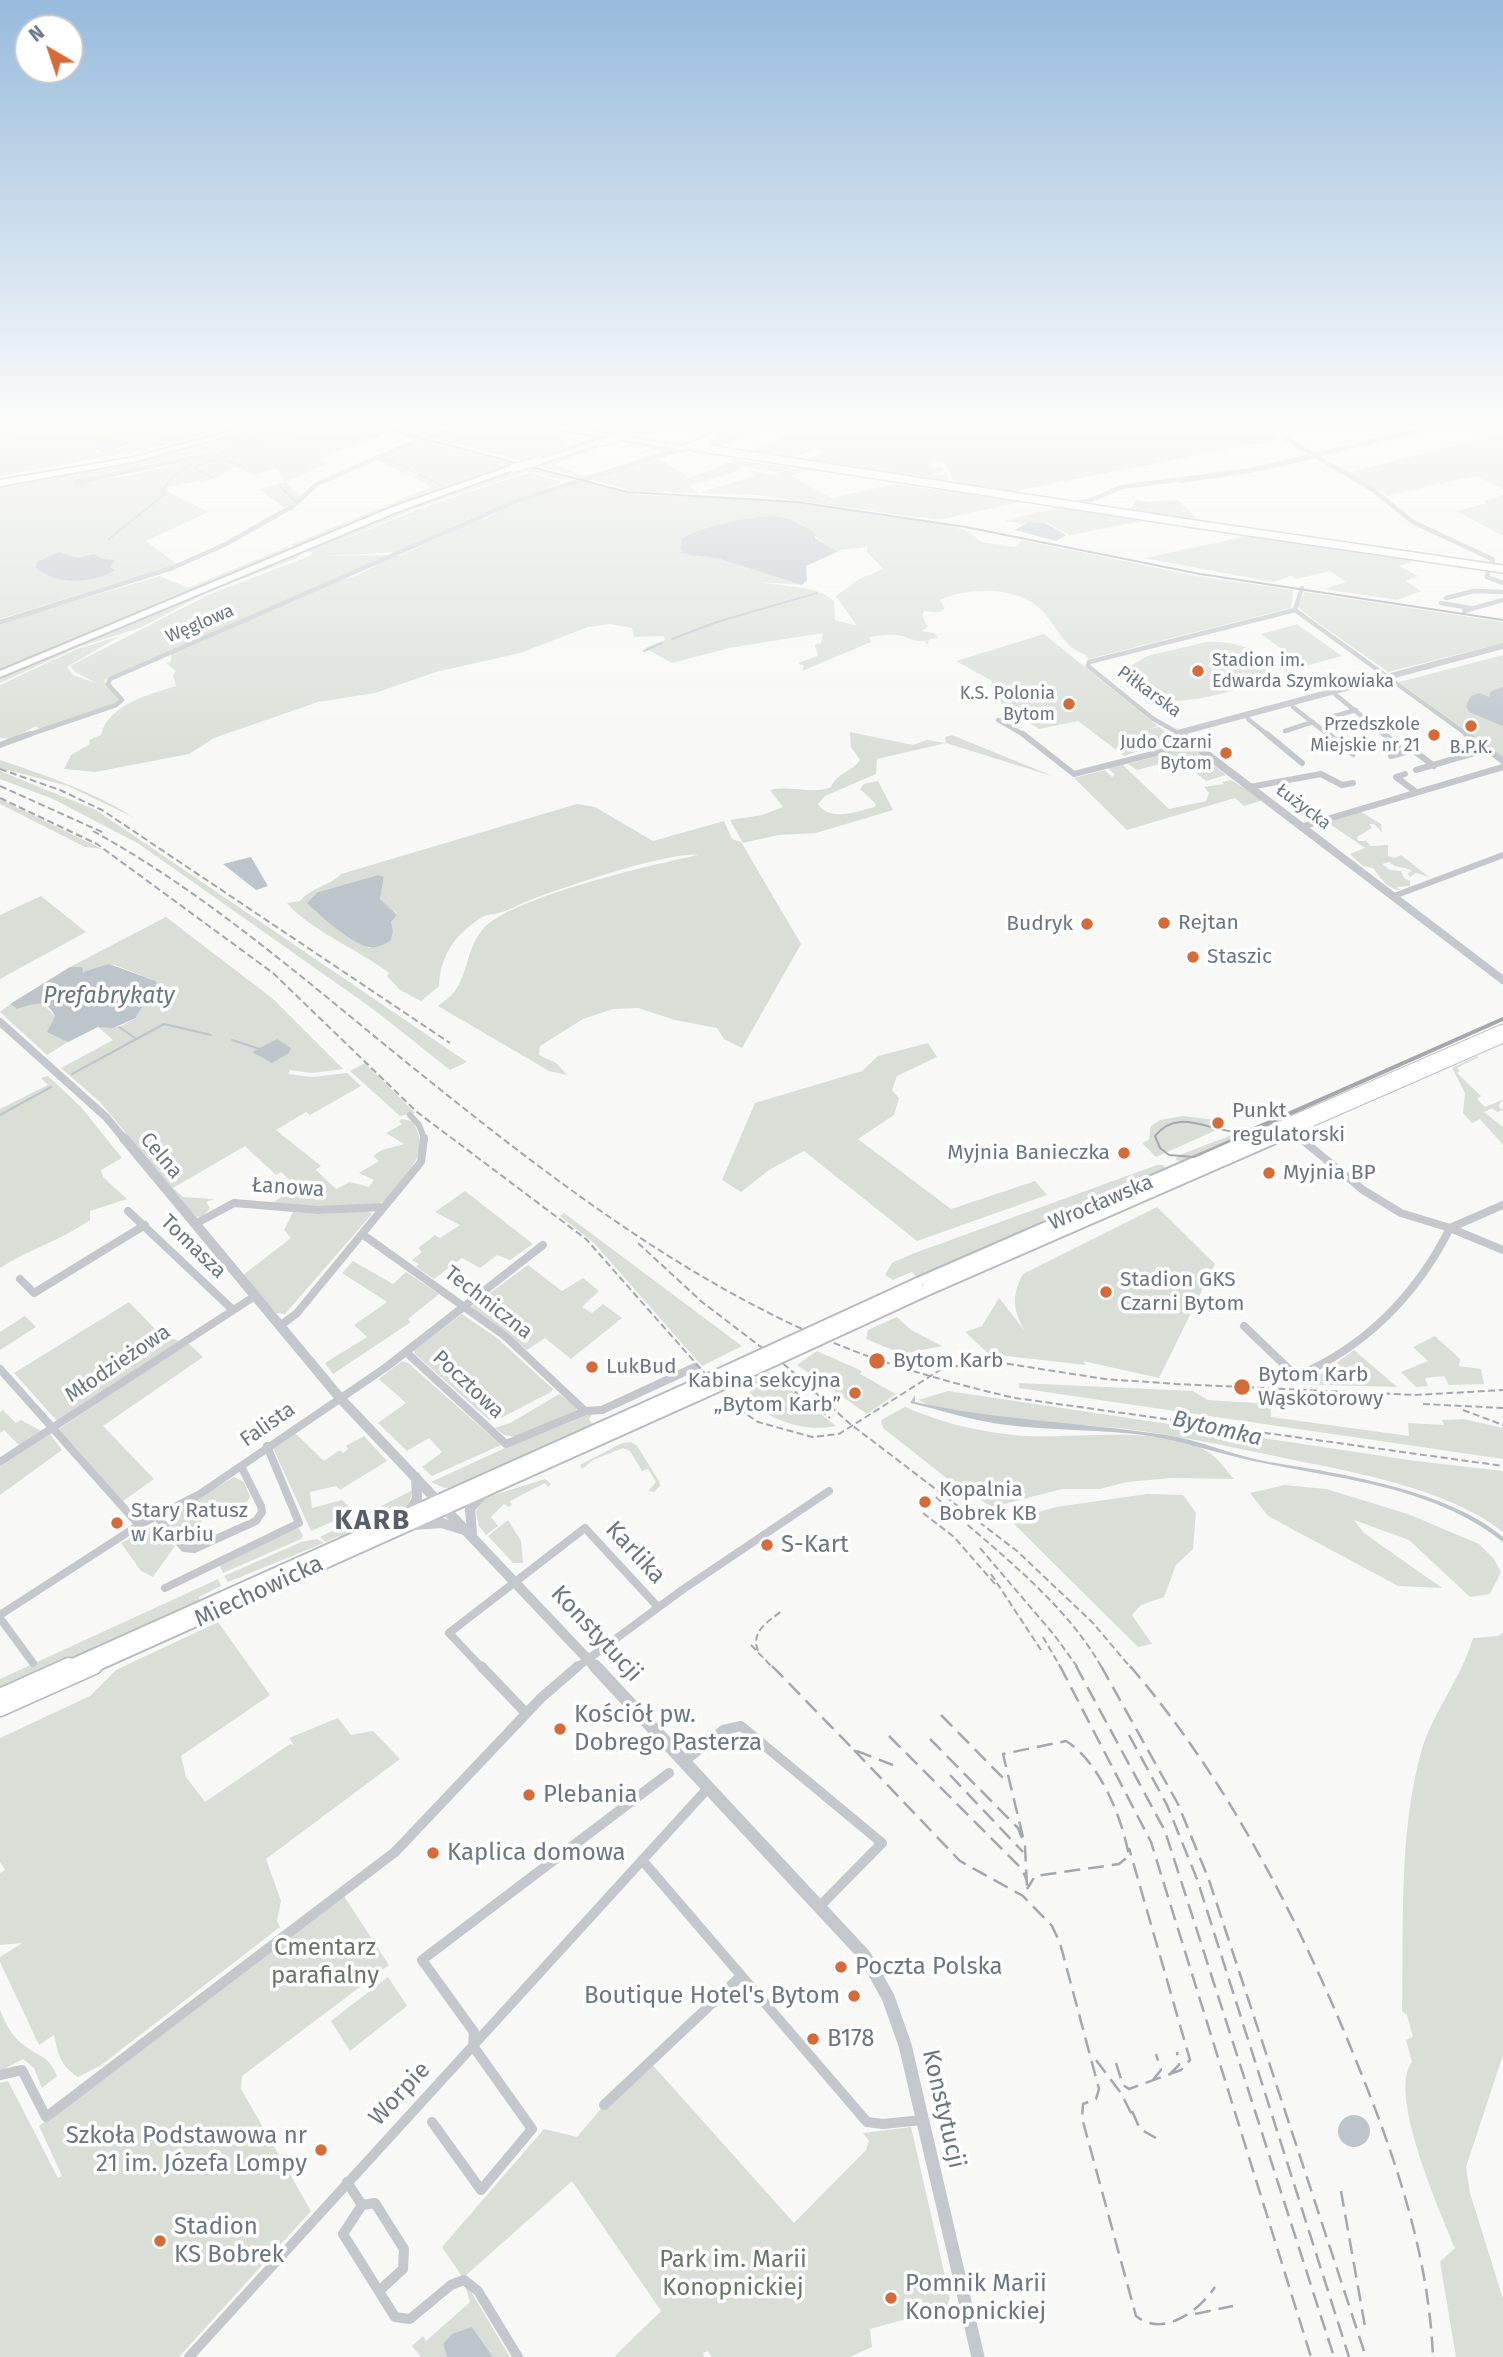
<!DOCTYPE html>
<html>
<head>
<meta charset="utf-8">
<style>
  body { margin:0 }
  #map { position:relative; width:1503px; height:2357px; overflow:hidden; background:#f8f8f6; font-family:"Fira Sans",sans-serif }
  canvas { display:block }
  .north { position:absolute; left:14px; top:14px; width:70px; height:70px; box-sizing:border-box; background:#fff; border:2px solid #c3c8ce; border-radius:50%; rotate:321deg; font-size:19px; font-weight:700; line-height:28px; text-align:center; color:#6a7684 }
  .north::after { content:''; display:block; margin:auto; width:24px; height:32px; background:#d56b39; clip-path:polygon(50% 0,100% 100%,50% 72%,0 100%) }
</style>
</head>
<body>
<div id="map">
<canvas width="1503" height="2357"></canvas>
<div class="north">N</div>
</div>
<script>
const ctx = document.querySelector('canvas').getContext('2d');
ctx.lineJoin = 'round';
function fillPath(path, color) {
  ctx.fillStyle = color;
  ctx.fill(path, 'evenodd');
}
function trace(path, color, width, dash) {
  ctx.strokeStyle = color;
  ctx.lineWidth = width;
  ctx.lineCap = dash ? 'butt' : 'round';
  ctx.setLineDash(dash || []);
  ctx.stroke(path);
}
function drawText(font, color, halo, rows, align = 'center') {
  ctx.font = font + ' "Fira Sans",sans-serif';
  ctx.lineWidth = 7;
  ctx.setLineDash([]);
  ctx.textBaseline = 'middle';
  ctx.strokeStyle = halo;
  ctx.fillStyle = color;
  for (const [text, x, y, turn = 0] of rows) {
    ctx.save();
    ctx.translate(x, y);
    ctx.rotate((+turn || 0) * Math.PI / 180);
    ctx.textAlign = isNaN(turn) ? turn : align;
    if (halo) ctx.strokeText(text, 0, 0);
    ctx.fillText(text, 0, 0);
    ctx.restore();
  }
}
fillPath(new Path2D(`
  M31,427L191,429L231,427L149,449L0,476V433ZM146,431L163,434L121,448L97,452L95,449L99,446H93L101,440Z
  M264,427H375L393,431L320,458L328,463L286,482L302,498L285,508L259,489L285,482L277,468L255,475L235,467L213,479L167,487L166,491L209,512L146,541L177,564L0,619V485L133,462ZM207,452L212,456L126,476L73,483L78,479Z
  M466,427H535L583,435L547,430L544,433L573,438L560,444L565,447L593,438L586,435L605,439L527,462L432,438Z
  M734,427H774L719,447L711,444Z
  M810,427H854L843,433L862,427H1260L1281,439L1009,492L956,485L943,461L928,462L933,468L942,467L945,471L928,475H947L950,485L801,461L825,452L818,448L788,459L747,452Z
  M1503,433V489L1476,476L1388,495L1347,473Z
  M426,440L516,464L398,506L298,547L291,545L431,487L413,477L417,474L409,471L403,473L376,460Z
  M613,440L665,449L667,451L659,453L655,449L633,456L654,447L618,441L554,464L584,476L580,478L533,464Z
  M659,458L689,478L735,461L723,458L792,468L780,473L739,466L743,469L689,486L699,493L754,476L749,470L774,475L796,468L835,473L806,471L791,476L832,498L894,484L1024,501L940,520L756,495L633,491L589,479Z
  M529,465L576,479C557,484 542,470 525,472L420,507L316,550L433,504L521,475L530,473L562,482L464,521L399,552L322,556L388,555L108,678L104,681L119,699L118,702L40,729L36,726L12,739L0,738V685L77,649L120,636L67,667L73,675L98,684L75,672L70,666L208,595L310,556L312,552L301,551L388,514Z
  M579,480L640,495L768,499L948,525L970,532L981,542L1016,547L1022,540L1196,576L1293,590L1291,608L1088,659L1086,655C1065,648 1058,629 1044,613C1022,586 969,586 940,600L945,608L939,612L924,611L922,616L928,627L921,631L934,633L938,638L929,639L927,646L925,641C914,643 908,636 897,635C887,634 878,636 869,637L871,642L802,671L804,666L798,663L818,656L815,645L821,643L823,633L729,648L672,663L645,648L665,640L664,636L634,637L632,628L610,624L588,627L520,653L436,672L375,693L318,702L214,738L189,754L95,772L64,769L71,755L90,744L89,740L101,735C108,704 151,694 176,686L173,675L176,671L166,663L171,662V654L341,579C362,579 383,556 408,554L406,553L481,518L485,520L501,510ZM773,516L801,524L836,553L841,550L867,547V552L883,569L859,579L836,596L857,626L835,620L834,601C815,584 785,588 761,582L802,585L720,559L679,553L683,551L682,538C703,524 748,520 773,516Z
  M1503,495V536L1456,511L1487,503L1484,501Z
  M1136,500L1149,502L1178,500L1199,521L1131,509Z
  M1059,507L1148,520L1070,535L1047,523L1022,524L1004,521Z
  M1254,535L1415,560L1399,566L1418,576L1406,581L1421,591L1397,600L1324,589L1346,582L1330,571L1296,579L1291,576L1273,582L1144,558Z
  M287,547L292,550L0,671V623L160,576L188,588Z
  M298,552L300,555L297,558L208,592L140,628L79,647L0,683V676Z
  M1305,592L1503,622V643L1388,672L1306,614L1298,606Z
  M1298,624V625L1342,656L1305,666L1261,634Z
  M1044,634L1158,726L1149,729L1159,727L1180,744L1164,748L1165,742L1124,756L1078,721L1039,729L1004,707L991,687L992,681L956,661Z
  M1206,642C1228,641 1254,645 1268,664L1267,676C1257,687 1242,688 1228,692C1197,700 1147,712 1127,677L1129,667L1147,656Z
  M1503,655V758L1399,682Z
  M850,732L913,745L927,740L946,743L945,737L952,735L1055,777L946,743L877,759L876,774L825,796L818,804C830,822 856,812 874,807L876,804L860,789L864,784L878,781L893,810L816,833L778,835L743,843L730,820L762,815L783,807L770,790C792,785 812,795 831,787C838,772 852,772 860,760L851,747Z
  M1190,747L1226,775L1206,781L1179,759L1137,770L1128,764Z
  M0,760C48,776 94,792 135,818L68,786L0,768Z
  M1123,765L1169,809L1206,801L1209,793L1204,787L1224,784L1222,782L1231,780L1263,800L1244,806L1235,798L1127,830L1074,778L1105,770L1112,777L1115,775L1108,768Z
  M0,771L96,810L467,1062L450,1070L373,1009L139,844L53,799L0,779Z
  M0,799L102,849L85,847L0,804Z
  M577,804L595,807L653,841L724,821L732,839L741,842L801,944L742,1048L724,1039L717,1028L675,1020L638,1008L613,1009L583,1019L540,1046L539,1055L556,1063L567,1075L549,1071L438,1006C444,1001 453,995 457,988C468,970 468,946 483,929C509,898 657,863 699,855C666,852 572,885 538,897C520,903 505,914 488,915C481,915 463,932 458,937C446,950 439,969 439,986L421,1001L400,990L387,976L389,973C361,951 308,929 287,903L300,901C310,888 329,886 341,874ZM378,875L384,877L380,899L389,910L397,913L391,922V937L369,948L315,911L318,892Z
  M1361,812L1381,824L1382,832L1374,824H1369L1372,828L1357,837L1358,841H1366L1371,846L1388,845V856L1395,858L1401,855L1429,877L1416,873L1410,877L1407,874L1412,871C1405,866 1396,869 1389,862L1382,864L1390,870L1401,871L1404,878L1410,881V886L1396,887L1401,890C1388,890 1380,877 1373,868L1363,866L1350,854L1365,848L1327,822Z
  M41,896L86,932L0,979V915Z
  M166,917L272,998L343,1069L312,1073L290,1070L288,1074L312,1077L347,1073L361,1086L310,1115L306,1112L276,1130L321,1166L316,1170L336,1189L350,1182L369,1187L374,1180L359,1173L379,1161L373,1156L382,1150L404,1144L386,1133L402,1124L399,1121L402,1119L412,1121C423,1138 423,1153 410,1169C402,1179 394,1196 382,1202C361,1214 295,1206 269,1205L297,1187L281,1172L276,1175L245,1146L173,1188L183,1197L214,1199L206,1202L210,1208L203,1216L196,1217L100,1102L61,1068L113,1040L98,1027H119L136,1018L138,1009L156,981L115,965L109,964L88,973L70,967Z
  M41,1002L55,1016L48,1031L68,1042L47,1055L0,1012L10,1004L17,1009Z
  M928,1043L937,1057L897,1076L892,1090L899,1098L894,1115L858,1139L951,1209L1035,1181L1047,1195L917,1241L804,1151L769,1170L741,1192L722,1180L755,1103L862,1071L878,1056Z
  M1477,1056L1479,1057L1457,1068L1460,1071L1457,1073L1481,1096L1477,1099L1485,1107L1503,1100L1498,1106L1503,1110L1497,1112L1492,1108L1484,1112L1503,1127V1145L1480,1119L1472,1123L1463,1113L1465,1093L1452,1068Z
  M365,1063L415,1113L400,1116L350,1071Z
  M48,1076L81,1107L122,1158L101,1170L103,1177L127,1199L90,1211V1220C62,1240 29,1249 0,1268V1109L48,1085L41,1078Z
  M1183,1116L1224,1121L1226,1125L1221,1129L1217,1125L1219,1121L1212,1122L1219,1129L1156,1157L1142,1143L1149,1140L1151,1126L1160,1120Z
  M1268,1121L1273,1125L1185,1162L1176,1160L1177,1156Z
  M1157,1165H1163L1167,1171L919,1280L912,1272L893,1280L885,1275L892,1263L912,1254Z
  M465,1191L533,1244L510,1260L497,1255L480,1268L462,1258L434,1279L416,1267L419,1264L412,1260L422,1252L418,1248L435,1235L440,1238L460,1225L435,1212Z
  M1157,1207L1215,1264L1159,1378L1083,1361L1086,1365L989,1354L965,1332L982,1326L999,1298L1025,1331C1013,1310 1011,1296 1023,1274Z
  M366,1208L372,1214L285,1314L276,1313L243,1275L291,1238L284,1230L293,1212L322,1214Z
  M564,1213L742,1346L702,1366L594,1243L560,1216Z
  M353,1261L393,1284L406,1272L439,1294L408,1319L411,1322L333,1374L325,1363L367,1337L354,1325L387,1302L342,1273Z
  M528,1265L562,1291L583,1278L599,1291L582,1307L592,1313L603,1304L622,1318L571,1359L545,1338L527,1350L471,1307Z
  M129,1302L157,1331L179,1341L57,1421L14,1373Z
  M462,1314L497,1338L553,1389L551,1392L499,1419L489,1420L415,1354L414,1350Z
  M25,1316L36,1327L0,1350V1332Z
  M897,1317L911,1330L942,1346L902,1354L866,1339L868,1330Z
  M1435,1336L1460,1359L1459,1366L1481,1369L1484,1384L1449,1385L1444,1376L1425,1378L1428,1386L1416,1387L1401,1372L1428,1361L1413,1347Z
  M188,1343L203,1357L103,1426L154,1479L123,1501L59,1429Z
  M1354,1350L1397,1387L1291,1384L1323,1373Z
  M817,1351L862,1371L860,1374L896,1394L867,1414L797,1365Z
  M402,1361L408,1363L501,1445L432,1476L422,1467L442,1452L429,1438L407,1451L378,1423L406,1403L379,1379Z
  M768,1372L836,1426C804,1433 765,1419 744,1396L751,1392L746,1383Z
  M1019,1383L1193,1391L1208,1400L1270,1404L1271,1417L1409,1436L1408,1423L1444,1425L1442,1420L1463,1419L1503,1428V1459L1059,1394L1019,1388Z
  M948,1391L1416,1461L1503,1471V1532C1447,1488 1353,1472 1284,1458C1221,1445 1160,1431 1096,1426C1044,1422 963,1424 918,1400Z
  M559,1394L577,1407L576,1410L517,1437L504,1435L495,1428L512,1422Z
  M905,1407C943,1423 972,1430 1013,1435C1067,1441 1160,1423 1208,1452C1218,1457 1226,1471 1234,1479L1171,1478L1127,1482L1100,1489H1062L992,1507L949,1480L883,1428L881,1420Z
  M3,1410L16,1423L21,1420L41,1431L19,1445L4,1430L0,1433V1412Z
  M593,1413L589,1419L595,1428L455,1487L445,1488L431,1482L579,1414Z
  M295,1433L324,1461L340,1450L343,1453L348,1449L346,1446L364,1436L387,1461L340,1490L336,1486L310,1492L312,1508L342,1500L355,1512L311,1531L272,1446Z
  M50,1434L62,1450L0,1495V1467Z
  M631,1442L637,1446L659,1481L660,1486L654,1492L648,1491L656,1482L648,1469L642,1471L630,1451L623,1448L593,1460L582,1469L580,1465L622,1443Z
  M234,1477L244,1482L250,1497L247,1502L202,1519V1523L178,1535L167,1522L172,1514Z
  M545,1479L551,1484L548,1487L545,1483L510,1501L512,1505L509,1507L504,1504L491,1517L498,1526L486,1535L479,1526L476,1512L484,1498Z
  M1285,1485L1326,1489L1408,1514L1479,1544L1494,1559L1501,1572L1490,1594L1470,1597L1409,1540L1354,1520L1364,1533L1442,1588L1398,1586L1268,1516L1250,1493Z
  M413,1490L407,1508L341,1541L339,1536L326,1542L320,1537Z
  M1147,1494L1183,1495L1196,1513L1193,1549L1176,1565L1164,1597L1141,1605L1132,1615L1152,1644L1138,1647L1010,1520L1056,1507Z
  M508,1520L521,1541L523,1563H513L488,1536Z
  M154,1525L175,1546L153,1577L141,1571L121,1543Z
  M298,1526L303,1536L301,1539L223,1573L219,1564Z
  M317,1539L324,1543L228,1582L224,1576L301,1542Z
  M218,1579L221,1586L199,1597L200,1603L0,1693V1679Z
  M218,1622L270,1695L181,1756L186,1777L205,1802L290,1744L294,1745L289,1738L338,1718L351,1735L373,1731L400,1759L266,1859L281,1901L277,1921L280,1927L100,2066L78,2077C61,2066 58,2055 54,2035L39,2045L0,1962V1957L22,1943L0,1945V1873L5,1870L0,1862V1738L90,1696L116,1670Z
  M1503,1632V2055L1466,2167L1470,2193L1503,2299V2357H1456L1440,2262L1455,2248C1440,2212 1387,2092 1412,2062L1406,2040L1413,2037L1407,2015L1402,2011C1404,1925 1398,1833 1422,1749C1434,1710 1461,1679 1473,1638L1498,1636Z
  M344,1896L389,1965L242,2076L241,2089L311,2211L179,2357H0V2083L8,2081L58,2178L62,2176L39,2126Z
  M388,1977L407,2006L350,2051L331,2021Z
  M0,2010C6,2025 12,2037 25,2046C41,2058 49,2056 57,2076L42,2088L34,2068L23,2059L0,2071Z
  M650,2062L794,2223L866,2150L869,2141L863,2133L911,2127L950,2298L946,2308L870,2329L872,2347L849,2357H712L708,2351L703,2353L704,2357H614L661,2311L572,2181L463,2278L510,2357H493L472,2327L443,2344L447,2357H421L412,2346L423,2336L426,2341L470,2302L463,2278L442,2247L544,2129L577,2137L604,2105Z`), '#d9dfd7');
fillPath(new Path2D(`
  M149,431L163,435L102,452L95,449L98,446H93L101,440Z
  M212,452V456L75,485L73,482L78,479Z
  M773,516L790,519L816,533L815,538L837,552L806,566L807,580L802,585L720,559L678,553L683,551L680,547L682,538C698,527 753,516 773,516Z
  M1029,522L1045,523L1066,535L1056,541L1015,530Z
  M59,552L78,558L94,554L102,559L115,560L110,567L115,570C92,584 55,585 36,568L37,562Z
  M1503,687V726L1469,712L1466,706L1471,696L1479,693L1489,697L1491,691Z
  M251,857L268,886L256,890L223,864Z
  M378,875L384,877L380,899L397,915L391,922L393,932L390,941C384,944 376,949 368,947C350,942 321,917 307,903L318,892Z
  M109,964L156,981C156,997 140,1005 136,1018L113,1028L98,1027L68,1042L47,1032L55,1016C45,997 34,1005 17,1009L10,1004L70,967H82L83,972Z
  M277,1039L291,1048L289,1053L272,1063L252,1052Z
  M915,1395V1402C1000,1421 1081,1422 1166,1435C1201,1440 1234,1456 1269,1462C1339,1473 1448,1490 1503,1537V1542C1435,1487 1340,1479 1258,1462C1222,1455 1187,1442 1150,1436C1103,1429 1055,1431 1007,1425C973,1421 941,1410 910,1403Z
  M1338 2131a16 16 0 1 1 32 0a16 16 0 1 1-32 0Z
  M472,2327L493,2357H447L443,2344L452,2334Z`), '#bdc5cb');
trace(new Path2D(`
  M352,427L375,437L383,433
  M232,449L284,427
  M214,455L220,458L308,427
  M216,455L224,452
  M383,458L412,471
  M194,467L220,458L244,467
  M194,468L212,477
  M419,474L442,486
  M1180,482L1251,472L1313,458
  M279,485L295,501
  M109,539L165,494L162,491L174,475L191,465
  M672,639L717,622L817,593
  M644,651L662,643
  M119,1027L135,1038
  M232,1040L260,1049
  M72,1074L164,1024L211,1035
  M0,1115L51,1087`), '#bdc5cb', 2);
const secondaryFar3 = new Path2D(`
  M689,446L1188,523
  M1181,522L1503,569`);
const secondaryFar2 = new Path2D(`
  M1248,1140L1503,1029
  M1270,1140L1503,1038`);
const secondaryFar1 = new Path2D(`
  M917,1284L1252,1138
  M926,1290L1274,1138
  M65,1668L701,1383
  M90,1668L711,1389`);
const secondary = new Path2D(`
  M0,1697L69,1666
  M0,1708L94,1666`);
const primary = new Path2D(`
  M547,427H562L683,446C701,441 717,426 735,427L711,441V445L723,449V453L705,448L704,444L683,450Z
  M646,427H656L635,434L631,432Z
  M596,441L603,443L542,463L535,461Z
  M511,466L518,468L399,511L0,677V671L393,507Z`);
const motorway = new Path2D(`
  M247,427H259L132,462L0,486V480L131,458Z`);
trace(secondaryFar3, '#b7bbbf', 10);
trace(secondaryFar2, '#b7bbbf', 11);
trace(secondaryFar1, '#b7bbbf', 15);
trace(secondary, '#b7bbbf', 19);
trace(primary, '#b6b9bd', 4);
trace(motorway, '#b7babd', 4);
trace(new Path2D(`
  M1288,440L1372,489L1413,522L1492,559L1494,568
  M1071,503L1089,501L1121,487L1252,470L1434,427
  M1489,567L1487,577L1503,583
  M1446,598L1474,591L1503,592
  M1441,603L1470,608
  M1295,610L1302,588
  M1464,611L1503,600
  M0,622L172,568L224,545L293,506L317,484L404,446L462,427
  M1336,695L1386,736
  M1293,707L1330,736
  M1328,718L1356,710
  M1248,719L1269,736
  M998,720L1026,736
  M1285,731L1313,722
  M1178,733L1152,718L1088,666L1089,662L1295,610L1469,736
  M25,736L116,705L122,700L108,684L110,679L519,500L683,448`), '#c4c7cb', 4.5);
trace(new Path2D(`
  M1023,734L1074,774L1192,744
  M1267,734L1302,763
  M1328,734L1353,754
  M1384,734L1398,746
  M1466,734L1503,761
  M0,745L30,734
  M1391,756L1413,750L1434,766
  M1416,770L1488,749
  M1405,774L1396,777L1416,792
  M1250,787L1321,774L1342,785L1353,783
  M1304,826L1503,767
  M1394,896L1503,855
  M410,1115L419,1125L425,1140
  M1290,1130L1302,1140`), '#c4c7cb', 6);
trace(new Path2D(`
  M1300,1138L1363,1190L1401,1213L1450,1228L1503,1250
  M128,1211L233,1310
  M195,1224L234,1203L318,1210L384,1207
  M1450,1228L1503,1205
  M362,1234L505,1336L585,1411
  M20,1279L34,1293L145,1225
  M280,1326L297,1313L421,1162L424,1138
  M1244,1326L1296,1376C1365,1348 1417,1294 1450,1228
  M406,1352L506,1444L585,1411L602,1410L695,1367
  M0,1369L139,1525
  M0,1462L255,1296
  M158,1518L184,1548L194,1549L256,1521L262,1512L261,1506L241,1466
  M165,1588L299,1523L267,1446
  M0,1615L139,1525L200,1494L385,1368L543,1245
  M0,1618L33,1663
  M482,1668L449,1633L585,1528L658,1607
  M576,1668L682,1590L829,1491`), '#c4c7cb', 8);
trace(new Path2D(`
  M481,1666L526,1713
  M685,1761L723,1730L741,1726L882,1843L821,1905
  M642,1860L867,2122L883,2124L922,2120
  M0,2075L22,2070L46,2117L395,1852L541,1698L578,1666
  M604,2105L741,1976
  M432,2122L481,2190L532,2129L473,2046L474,2032L422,1960L669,1773
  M347,2182L362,2205L343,2234L395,2317L410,2319L451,2285L464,2280L478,2291L518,2357
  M362,2205L375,2203L404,2249L403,2269L379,2291
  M189,2357L709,1787`), '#c4c7cb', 10);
trace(new Path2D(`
  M0,431L23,427
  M1178,733L1182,736
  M1178,733L1503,646`), '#c4c7cb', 6);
trace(new Path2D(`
  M1180,734L1503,980
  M0,1022L106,1117L125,1140`), '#c4c7cb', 8);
trace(new Path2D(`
  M124,1138L340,1398L596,1668
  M408,1514L417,1499L416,1477
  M413,1525L442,1523L464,1530
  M472,1533L470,1509L484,1493`), '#c4c7cb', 10);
trace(new Path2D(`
  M595,1666L865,1956L888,1997L905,2045L978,2357`), '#c4c7cb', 13);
trace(secondaryFar3, '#fff', 7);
trace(secondaryFar2, '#fff', 9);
trace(secondaryFar1, '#fff', 11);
trace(secondary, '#fff', 16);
fillPath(primary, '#fff');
fillPath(motorway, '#fff');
trace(new Path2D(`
  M379,427L627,492L796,502L966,527L1200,574L1503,620
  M1503,1018L1245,1132C1213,1135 1179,1105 1155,1136L1160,1148L1169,1155L1194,1157L1503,1020`), '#a4a8ae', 2);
trace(new Path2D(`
  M0,769L60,790L102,810L450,1043
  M0,786L102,832
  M0,798L97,844L273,973L417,1112L586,1239L700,1368L740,1410L758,1422L812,1437L839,1434L940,1370L983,1360L1105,1379L1176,1384L1415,1395L1503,1390
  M93,831C206,893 306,981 406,1062C545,1174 694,1291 862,1354C912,1372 963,1386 1015,1398L1503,1466
  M638,1243L702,1302L786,1366L849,1423L1017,1551L1093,1623L1131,1668
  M778,1379L830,1418
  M1423,1404L1503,1408
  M1463,1410L1503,1425
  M936,1497C993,1549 1064,1600 1102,1668
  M923,1513L954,1537L995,1584
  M980,1548L1055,1636L1078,1668
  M991,1574L1043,1653
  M1043,1637L1061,1668
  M751,1645L773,1668
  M758,1651C750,1631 769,1621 783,1610`), '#a4a8ae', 2, [7, 3.5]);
trace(new Path2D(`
  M772,1666L854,1750L893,1765
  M1060,1666L1151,1842L1311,2357
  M1076,1666L1165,1831L1334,2357
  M1101,1666L1178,1804L1209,1880L1366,2357
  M1130,1666C1223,1774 1291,1905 1346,2036C1389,2140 1428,2243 1433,2357
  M941,1715L1007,1782
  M1129,1735L1167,1805L1197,1879L1349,2357
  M889,1736L1022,1869L1027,1881
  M930,1739L1018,1828L1025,1846L1027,1887
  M854,1750L960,1861L1023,1896L1052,1926L1060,1943L1099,2089L1096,2099L1083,2104L1082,2118L1136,2316C1163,2338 1199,2311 1215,2287
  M950,1775L1023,1852
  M1023,1837L1003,1754L1066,1741C1100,1762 1122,1818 1129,1856L1119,1864L1035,1876L1027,1889
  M1096,2060L1121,2093L1134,2119
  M1116,2063L1123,2085L1129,2089L1181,2070L1190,2060L1129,1848
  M1169,2075L1179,2065L1177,2052
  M1152,2081L1161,2070L1156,2054
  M1132,2111L1140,2129L1156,2138
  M1341,2191L1366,2332
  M1195,2314L1233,2306`), '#a4a8ae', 2.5, [16, 8]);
const secondaryBridge = new Path2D(`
  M701,1383L917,1284
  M711,1389L926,1290`);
const primaryBridge = new Path2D(`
  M599,443L635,432
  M514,468L539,461`);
trace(secondaryBridge, '#b7bbbf', 15, []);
trace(primaryBridge, '#b6b9bd', 10, []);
trace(secondaryBridge, '#fff', 11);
trace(primaryBridge, '#fff', 8);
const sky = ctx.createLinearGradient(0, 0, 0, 757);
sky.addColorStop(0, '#97bbdc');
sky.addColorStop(0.56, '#fcfcfb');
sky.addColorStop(1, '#fcfcfb00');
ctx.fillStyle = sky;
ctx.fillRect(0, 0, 1503, 757);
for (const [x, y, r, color] of [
  [1198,671,7,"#d56b39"],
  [1069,704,7,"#d56b39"],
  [1471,726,7,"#d56b39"],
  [1434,735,7,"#d56b39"],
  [1226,753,7,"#d56b39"],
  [1164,923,7,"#d56b39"],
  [1087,924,7,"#d56b39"],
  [1193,957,7,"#d56b39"],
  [1218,1123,7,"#d56b39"],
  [1124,1153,7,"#d56b39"],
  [1269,1173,7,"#d56b39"],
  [1106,1292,7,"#d56b39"],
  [877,1361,9,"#d56b39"],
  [592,1367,7,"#d56b39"],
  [1242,1387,9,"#d56b39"],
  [855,1393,7,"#d56b39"],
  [925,1502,7,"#d56b39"],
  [117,1523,7,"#d56b39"],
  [767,1545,7,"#d56b39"],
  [560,1729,7,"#d56b39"],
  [529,1795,7,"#d56b39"],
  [433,1853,7,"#d56b39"],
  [841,1967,7,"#d56b39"],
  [854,1996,7,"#d56b39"],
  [813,2039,7,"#d56b39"],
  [321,2150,7,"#d56b39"],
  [160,2241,7,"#d56b39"],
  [891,2298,7,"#d56b39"]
]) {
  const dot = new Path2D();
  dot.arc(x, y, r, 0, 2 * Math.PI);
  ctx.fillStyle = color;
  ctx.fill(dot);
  trace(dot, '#fff', 2.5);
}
drawText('18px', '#6a7684', '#fff', [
  ["Węglowa",200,624,-23],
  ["Piłkarska",1149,692,36],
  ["Łużycka",1303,807,37]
]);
drawText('18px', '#6a7684', '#fff', [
  ["Stadion im.",1212,661,"left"],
  ["Edwarda Szymkowiaka",1212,682,"left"],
  ["K.S. Polonia",1055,694],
  ["Bytom",1055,715],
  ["Przedszkole",1420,725],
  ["Miejskie nr 21",1420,746],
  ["Judo Czarni",1212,743],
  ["Bytom",1212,764],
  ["B.P.K.",1471,748,"center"]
], 'right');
drawText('21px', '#6a7684', '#fff', [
  ["Rejtan",1178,923],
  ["Budryk",1073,924,"right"],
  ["Staszic",1207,957],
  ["Punkt",1232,1111],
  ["regulatorski",1232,1135],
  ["Myjnia Banieczka",1110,1153,"right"],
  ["Myjnia BP",1283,1173],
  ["Stadion GKS",1120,1280],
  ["Czarni Bytom",1120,1304],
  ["Bytom Karb",893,1361],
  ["LukBud",606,1367],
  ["Bytom Karb",1258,1375],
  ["Wąskotorowy",1258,1399],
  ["Kabina sekcyjna",841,1381,"right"],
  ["„Bytom Karb”",841,1405,"right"],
  ["Kopalnia",939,1490],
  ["Bobrek KB",939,1514],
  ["Stary Ratusz",131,1511],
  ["w Karbiu",131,1535]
], 'left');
drawText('21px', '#6a7684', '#fff', [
  ["Celna",161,1156,50],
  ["Łanowa",288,1188,4],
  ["Wrocławska",1101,1203,-23],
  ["Tomasza",193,1247,44],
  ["Techniczna",488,1303,38],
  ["Młodzieżowa",118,1364,-34],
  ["Pocztowa",468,1385,43],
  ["Falista",268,1425,-35]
]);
drawText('italic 23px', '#66777f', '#fff', [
  ["Prefabrykaty",109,997],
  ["Bytomka",1217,1429,13]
]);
drawText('24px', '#6a7684', '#fff', [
  ["S-Kart",781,1545],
  ["Kościół pw.",574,1715],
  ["Dobrego Pasterza",574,1743],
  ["Plebania",543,1795],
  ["Kaplica domowa",447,1853],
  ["Poczta Polska",855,1967],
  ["Boutique Hotel's Bytom",840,1996,"right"],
  ["B178",827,2039],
  ["Szkoła Podstawowa nr",307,2136,"right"],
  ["21 im. Józefa Lompy",307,2164,"right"],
  ["Stadion",174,2227],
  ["KS Bobrek",174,2255],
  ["Pomnik Marii",905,2284],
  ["Konopnickiej",905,2312]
], 'left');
drawText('24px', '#6a7684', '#fff', [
  ["Karlika",635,1553,47],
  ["Miechowicka",259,1592,-25],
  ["Konstytucji",596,1634,47],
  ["Worpie",400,2094,-47],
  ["Konstytucji",943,2109,77]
]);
drawText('24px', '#667764', '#fff', [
  ["Cmentarz",325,1948],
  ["parafialny",325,1976],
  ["Park im. Marii",733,2260],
  ["Konopnickiej",733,2288]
]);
ctx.letterSpacing = '2px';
drawText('bold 28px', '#57606a', '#fff', [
  ["KARB",373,1521]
]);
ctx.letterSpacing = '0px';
</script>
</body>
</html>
